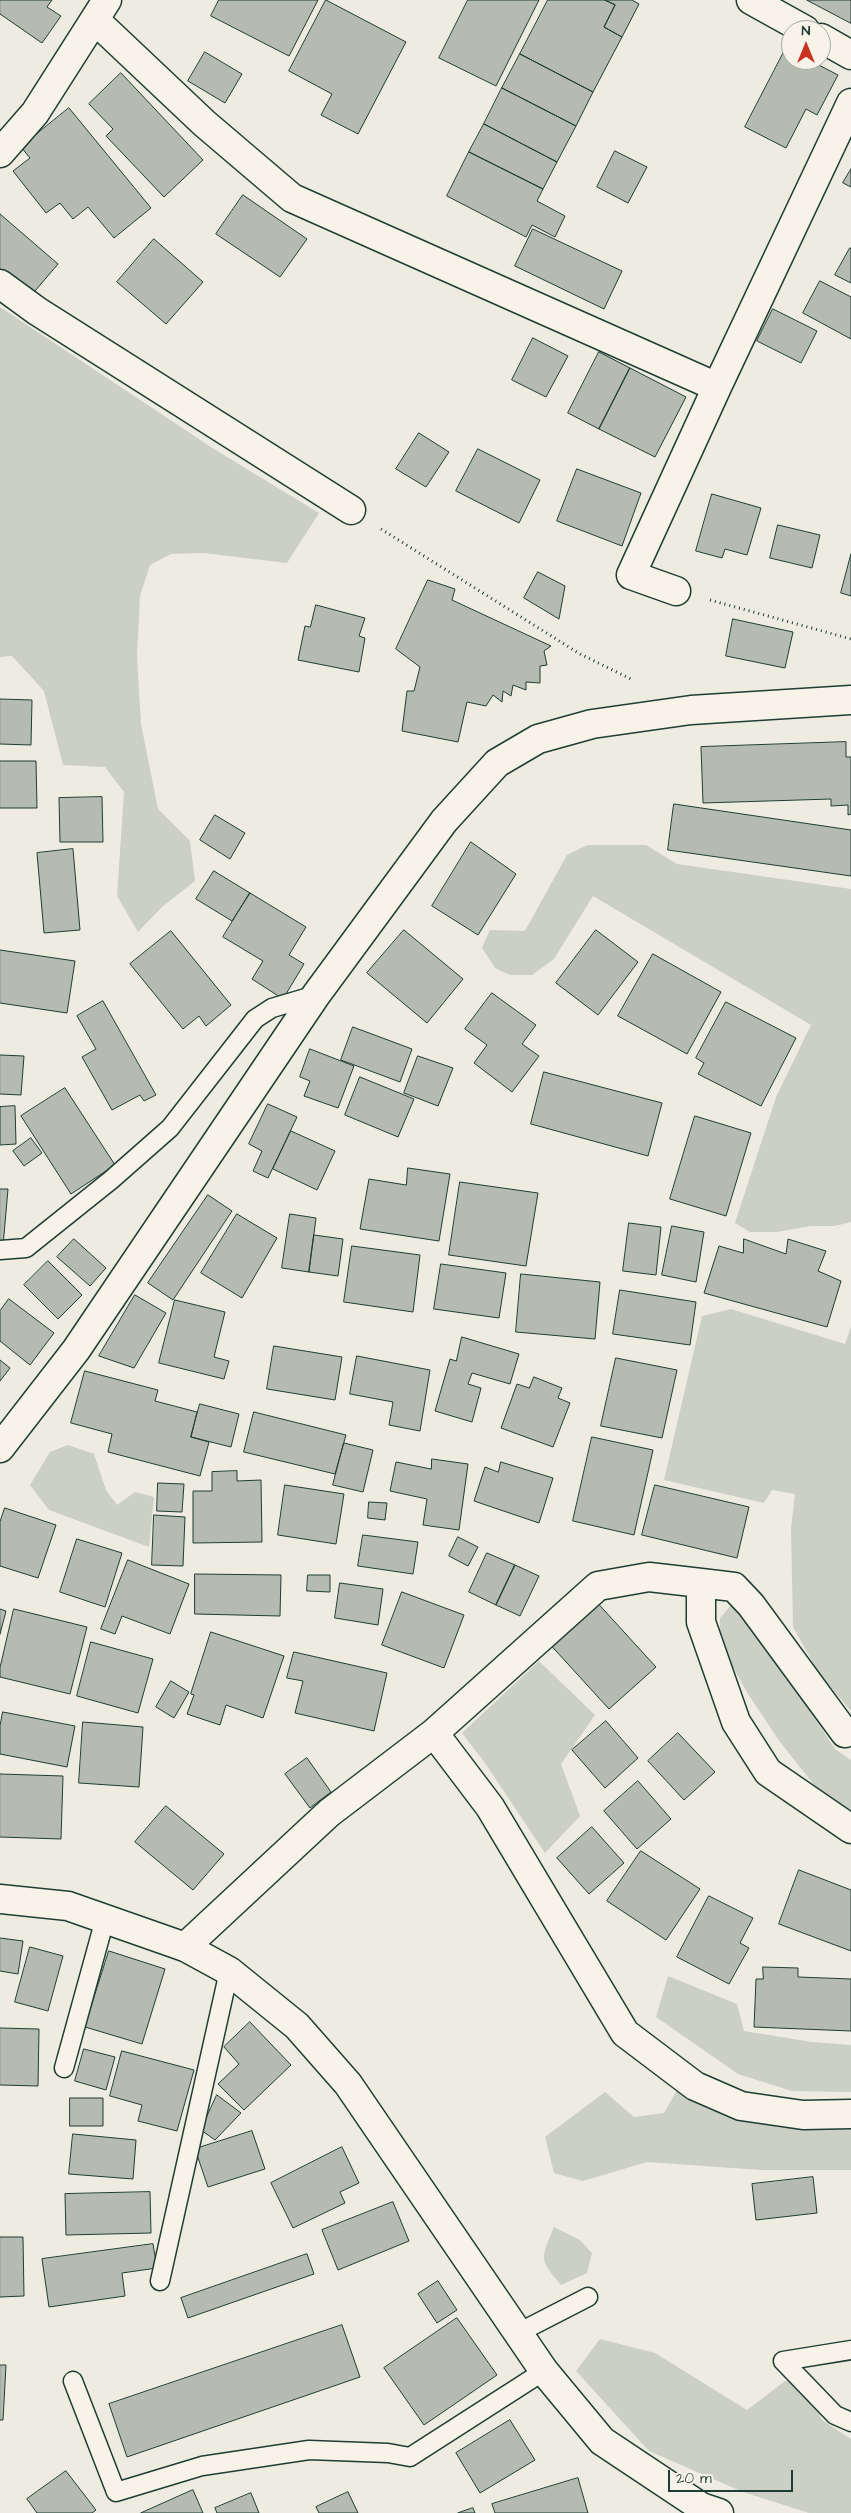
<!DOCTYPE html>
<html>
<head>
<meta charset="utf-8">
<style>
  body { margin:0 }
  #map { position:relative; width:851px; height:2513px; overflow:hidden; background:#eeece1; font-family:"Architects Daughter",sans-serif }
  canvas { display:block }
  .north { position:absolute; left:781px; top:20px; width:50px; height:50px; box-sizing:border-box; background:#f7f3e8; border:1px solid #a1aaa0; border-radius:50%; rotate:0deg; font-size:14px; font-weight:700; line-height:20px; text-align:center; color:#1f3d34 }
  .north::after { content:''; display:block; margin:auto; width:18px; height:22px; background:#c8321e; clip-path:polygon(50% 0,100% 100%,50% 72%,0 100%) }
  .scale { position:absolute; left:668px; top:2470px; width:125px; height:22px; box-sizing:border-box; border:2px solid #1f3d34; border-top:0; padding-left:6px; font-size:15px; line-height:18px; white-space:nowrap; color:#1f3d34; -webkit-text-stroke:4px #f7f3e8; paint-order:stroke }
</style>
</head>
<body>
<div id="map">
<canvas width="851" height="2513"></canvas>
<div class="north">N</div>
<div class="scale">20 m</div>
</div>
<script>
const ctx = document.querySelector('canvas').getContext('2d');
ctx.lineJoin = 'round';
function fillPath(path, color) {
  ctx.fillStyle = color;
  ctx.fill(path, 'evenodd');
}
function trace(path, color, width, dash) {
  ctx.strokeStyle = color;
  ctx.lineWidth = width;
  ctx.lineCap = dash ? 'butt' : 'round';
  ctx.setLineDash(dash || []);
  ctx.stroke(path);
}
fillPath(new Path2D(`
  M0,307L214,449L319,513L287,563L204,553L171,554L150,565L140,596L137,656L141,724L158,809L190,841L195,881L162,907L138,932L117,896L124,792L105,767L63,765L44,691L12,656L0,657Z
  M587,845H646L677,864L851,889V1222L835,1226H811L777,1232H750L735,1223L776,1097L811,1025L593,896L554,959L532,975H510L495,968L482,948L490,930L525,931L567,855Z
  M731,1309L845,1344L851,1327V1711L818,1672L793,1627L791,1528L795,1494L772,1490L764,1503L664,1480L702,1316Z
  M68,1445L94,1454L106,1490L117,1505L135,1492L154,1497L149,1547L49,1510L30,1485L50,1452Z
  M731,1605L751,1621L835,1749L851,1760V1812L823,1796L780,1742L748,1694L720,1644V1618Z
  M539,1661L595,1715L561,1764L580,1816L545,1853L485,1763L462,1733Z
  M668,1976L737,2004L744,2031L812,2042L851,2045V2092L792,2091L738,2074L656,2017Z
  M677,2090L760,2120L851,2127V2170H761L647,2162L583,2181L554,2173L545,2137L605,2092L634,2117L664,2113Z
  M554,2227L580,2240L592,2253L587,2273L561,2285C538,2258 541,2259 554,2227Z
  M600,2339L655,2353L747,2410L785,2381H804L822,2420L851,2439V2513H809L743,2492L649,2451L576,2371Z`), '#cccfc4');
const building = new Path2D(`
  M0,0H52L47,7L61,16L42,43L0,14Z
  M219,0H318L289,56L211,16Z
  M326,0L406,42L358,134L321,115L332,94L289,71Z
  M468,0H539L496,86L439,58Z
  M548,0H605L615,5L604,27L622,37L593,92L520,54Z
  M605,0H632L639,4L622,37L604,27L615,5Z
  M807,0H851V23Z
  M786,48L791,51V60H809L838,75L817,115L806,109L786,148L745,127Z
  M205,52L242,74L225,103L188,81Z
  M520,54L593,92L576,126L502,88Z
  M121,73L203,160L164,197L106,136L113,129L89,104Z
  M502,88L576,126L557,162L484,124Z
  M69,108L151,208L114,238L88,207L73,219L60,203L46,213L13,171L30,158L21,147Z
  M484,124L557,162L543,189L469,152Z
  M615,151L647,167L628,203L597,187Z
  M469,152L543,189L537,201L565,216L555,237L532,225L526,237L447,196Z
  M851,169V187L843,183Z
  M243,195L307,239L280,277L216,234Z
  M0,214L58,264L29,298L0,274Z
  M533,229L622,271L604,309L515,266Z
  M154,239L203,282L166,324L117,282Z
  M850,248H851V283L835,275Z
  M820,281L851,297V339L803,313Z
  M773,309L817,331L801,363L757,341Z
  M533,338L568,356L546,397L512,380Z
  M599,352L630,368L599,429L568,413Z
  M630,368L686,397L655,457L599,429Z
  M419,433L449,452L426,487L396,469Z
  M478,449L540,480L519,523L456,491Z
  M577,469L641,493L622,546L557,521Z
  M712,494L761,508L747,555L725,549L722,558L696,551Z
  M778,525L820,535L812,568L770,558Z
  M851,554V596L841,593Z
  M538,572L565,586L559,619L524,598Z
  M428,580L455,589L452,600L551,646L544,651L547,665L540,666V683L526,682V690L513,685L511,696L503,691L502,702L493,695L486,706L467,702L458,742L402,731L407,691H414L420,667L396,649Z
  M316,605L365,618L359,636L365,638L359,672L298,660L305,626L310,627Z
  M733,619L793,632L785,668L726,656Z
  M0,699L32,700L31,745L0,744Z
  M846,742V757H851V814L848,815V805L831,806V799L703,803L701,747Z
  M0,761H36L37,808H0Z
  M102,797L103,842H60L59,798Z
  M674,804L851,830V876L668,850Z
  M215,815L245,833L230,859L200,840Z
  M471,842L516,874L478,935L432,906Z
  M73,849L80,930L44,933L37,853Z
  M214,871L250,893L232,921L196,899Z
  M250,893L306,927L289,955L304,964L283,999L252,979L263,961L223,937Z
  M404,930L463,979L427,1023L367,973Z
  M596,930L638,962L598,1015L556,983Z
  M171,931L231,1005L206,1026L199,1016L183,1029L130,964Z
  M0,950L75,961L67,1013L0,1003Z
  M653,954L721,992L687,1054L618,1016Z
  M492,993L536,1025L522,1044L539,1056L512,1092L474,1063L487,1045L465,1029Z
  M103,1001L156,1095L144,1101L140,1095L112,1110L82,1057L96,1049L77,1016Z
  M726,1002L796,1038L761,1106L698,1074L704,1063L696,1058Z
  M353,1027L412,1049L400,1082L341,1060Z
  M310,1049L354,1066L338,1108L304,1096L310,1081L300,1077Z
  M0,1055L24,1056L21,1095L0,1094Z
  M418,1056L453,1068L438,1106L404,1093Z
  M544,1072L662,1103L648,1156L531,1124Z
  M360,1077L414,1099L398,1137L345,1115Z
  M65,1088L115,1165L71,1194L21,1116Z
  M268,1104L297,1117L268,1178L253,1171L262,1151L249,1144Z
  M15,1106L16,1144L0,1145V1107Z
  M695,1116L751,1133L726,1216L670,1199Z
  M291,1131L335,1151L317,1190L273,1169Z
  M31,1138L42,1153L24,1166L13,1151Z
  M408,1168L450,1174L439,1241L360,1229L369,1179L406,1185Z
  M460,1182L538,1193L526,1266L449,1255Z
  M0,1189H8L3,1246L0,1245Z
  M208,1195L232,1211L173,1300L148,1283Z
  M237,1214L277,1238L242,1298L201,1273Z
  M290,1214L316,1218L309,1272L282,1268Z
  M629,1223L661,1227L656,1275L623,1271Z
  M672,1226L704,1232L696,1282L662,1275Z
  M314,1235L343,1239L338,1276L309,1272Z
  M74,1239L106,1268L90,1286L57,1257Z
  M744,1239L786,1254L788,1239L826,1251L818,1271L841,1281L827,1327L704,1293L719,1246L743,1253Z
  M352,1246L420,1255L413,1312L344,1302Z
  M48,1261L82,1295L58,1319L24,1285Z
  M441,1264L506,1273L499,1318L434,1309Z
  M521,1274L600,1282L595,1339L516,1332Z
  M620,1290L696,1302L690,1345L613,1334Z
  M135,1295L166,1313L134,1368L99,1356Z
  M9,1299L54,1333L30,1365L0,1341V1311Z
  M175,1300L225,1312L214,1357L229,1361L224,1379L159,1363Z
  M462,1337L519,1354L510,1384L472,1373L468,1384L481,1388L472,1422L435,1411L450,1359L456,1361Z
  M274,1346L342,1357L335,1400L267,1389Z
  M357,1356L430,1370L420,1431L389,1425L393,1402L350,1394Z
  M616,1358L677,1370L662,1438L601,1426Z
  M0,1360L10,1368L0,1381Z
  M85,1371L158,1390L155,1401L197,1412L191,1437L209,1442L200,1476L108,1452L112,1434L71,1423Z
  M534,1377L562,1388L558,1398L570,1403L553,1447L501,1428L517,1384L529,1388Z
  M200,1404L239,1414L231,1447L191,1437Z
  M254,1412L346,1435L335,1474L244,1452Z
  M592,1437L653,1450L634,1535L573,1521Z
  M344,1443L373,1450L363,1492L333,1485Z
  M432,1459L468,1464L459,1530L423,1525L427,1499L390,1491L396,1462L431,1469Z
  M501,1462L553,1478L539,1523L474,1501L485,1467L498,1472Z
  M237,1471V1481L261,1480L262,1542L193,1543V1491H212V1472Z
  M158,1483L184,1484L182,1512L157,1511Z
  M285,1485L344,1494L336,1544L278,1535Z
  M655,1485L749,1507L737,1558L642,1535Z
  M369,1502L387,1503L385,1520L368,1518Z
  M5,1508L56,1525L38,1578L0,1566V1522Z
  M154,1515L185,1517L183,1566L152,1565Z
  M363,1535L418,1542L413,1574L358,1566Z
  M458,1537L478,1547L468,1566L449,1556Z
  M77,1539L122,1553L105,1607L60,1592Z
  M487,1553L515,1565L496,1605L469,1592Z
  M128,1560L189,1584L170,1634L122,1616L115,1634L101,1629Z
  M515,1565L539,1576L520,1616L496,1605Z
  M195,1574L281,1575L280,1616L195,1614Z
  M308,1575H330V1592L307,1591Z
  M340,1583L383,1589L378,1625L335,1618Z
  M402,1592L464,1615L444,1668L382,1645Z
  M593,1598L656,1667L609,1709L546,1640Z
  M0,1609L6,1611L0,1634Z
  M14,1609L87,1627L70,1694L0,1677V1668Z
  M211,1632L284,1656L263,1718L226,1705L220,1725L187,1714L194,1695L191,1694Z
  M91,1642L153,1659L138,1713L77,1696Z
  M294,1652L387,1673L374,1731L295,1713L303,1681L287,1678Z
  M171,1681L189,1692L174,1718L156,1707Z
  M3,1712L75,1726L67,1767L0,1754V1726Z
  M606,1721L638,1758L605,1788L572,1750Z
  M83,1722L143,1727L139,1787L79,1783Z
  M678,1733L715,1772L684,1800L648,1761Z
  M307,1758L331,1792L310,1808L285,1774Z
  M0,1774L63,1776L61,1839L0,1837Z
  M638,1781L671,1819L637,1849L604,1811Z
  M166,1806L224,1854L193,1890L135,1842Z
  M592,1827L624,1863L589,1894L557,1858Z
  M641,1851L700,1889L666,1940L607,1901Z
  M799,1870L851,1890V1951L779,1924Z
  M709,1896L753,1918L740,1943L749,1948L729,1984L677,1957Z
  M0,1938L23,1941L18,1974L0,1971Z
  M30,1947L63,1956L48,2011L15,2002Z
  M109,1951L165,1969L142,2044L85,2027Z
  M763,1967L798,1968V1977L851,1979V2031L754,2027L756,1979H763Z
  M250,2022L291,2065L244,2110L218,2084L239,2064L224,2047Z
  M0,2028L39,2029L38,2086L0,2085Z
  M84,2049L115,2057L106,2090L75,2081Z
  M122,2051L194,2070L177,2131L138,2121L142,2105L110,2096Z
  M217,2095L241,2113L215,2140L201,2130Z
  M70,2098H103V2126H70Z
  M252,2131L265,2169L208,2187L195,2149Z
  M73,2134L136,2140L133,2179L69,2174Z
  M342,2147L359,2183L340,2192L345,2203L293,2228L271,2183Z
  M813,2177L817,2213L756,2220L752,2184Z
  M150,2192L151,2233L66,2235L65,2194Z
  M393,2202L409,2241L338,2270L322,2230Z
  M0,2237H23L24,2296L0,2297Z
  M153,2244L157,2268L122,2273L125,2296L49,2307L42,2259Z
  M307,2254L314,2274L188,2318L181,2298Z
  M438,2281L457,2310L437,2323L418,2294Z
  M457,2318L497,2375L424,2425L384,2368Z
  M342,2325L360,2377L127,2457L109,2404Z
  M0,2365H6L3,2420H0Z
  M510,2420L535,2460L480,2493L456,2453Z
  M66,2471L96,2510L92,2513H37L27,2499Z
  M578,2478L588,2513H495L492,2504Z
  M193,2490L203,2513H141Z
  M348,2492L358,2513H319L316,2507Z
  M251,2493L259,2513H217L215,2508Z
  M473,2508L475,2513H458Z`);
fillPath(building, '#b5bbb0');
trace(building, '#1f3d34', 1);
const service = new Path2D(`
  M0,1250L26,1248L111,1180L170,1128L255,1019L272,1008L316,995
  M64,2068L105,1919
  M160,2281L229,1971
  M518,2333L588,2297
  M783,2361L835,2415L851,2422
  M783,2361L851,2350
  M73,2381L116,2492L202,2466L309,2450L388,2453L410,2457L544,2371`);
const minor = new Path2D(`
  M751,0L805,30
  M95,20L204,123L292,198L717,387
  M821,38L851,55
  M0,153L35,113L107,0
  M0,284L37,311L351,510
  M676,591L631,575L717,387L851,103
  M0,1448L76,1350L316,995L444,821L497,763L538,739L592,724L691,710L851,700
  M701,1583L734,1587L751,1605L845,1733
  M434,1733L490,1807L625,2033L695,2086L741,2106L803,2115L851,2114
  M185,1947L329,1813L434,1733L598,1586L649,1577L701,1583V1622L736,1722L768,1772L851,1829`);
const tertiary = new Path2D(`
  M0,1899L68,1906L185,1947L229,1971L297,2026L348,2084L544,2371L602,2441L701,2507L719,2513`);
trace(service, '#1f3d34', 21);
trace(minor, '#1f3d34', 31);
trace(tertiary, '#1f3d34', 31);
trace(new Path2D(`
  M381,529L580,654L633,680
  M710,600L851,639`), '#1f3d34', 3, [1, 4]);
trace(service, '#f7f3e8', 18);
trace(minor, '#f7f3e8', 28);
trace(tertiary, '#f7f3e8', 28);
</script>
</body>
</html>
